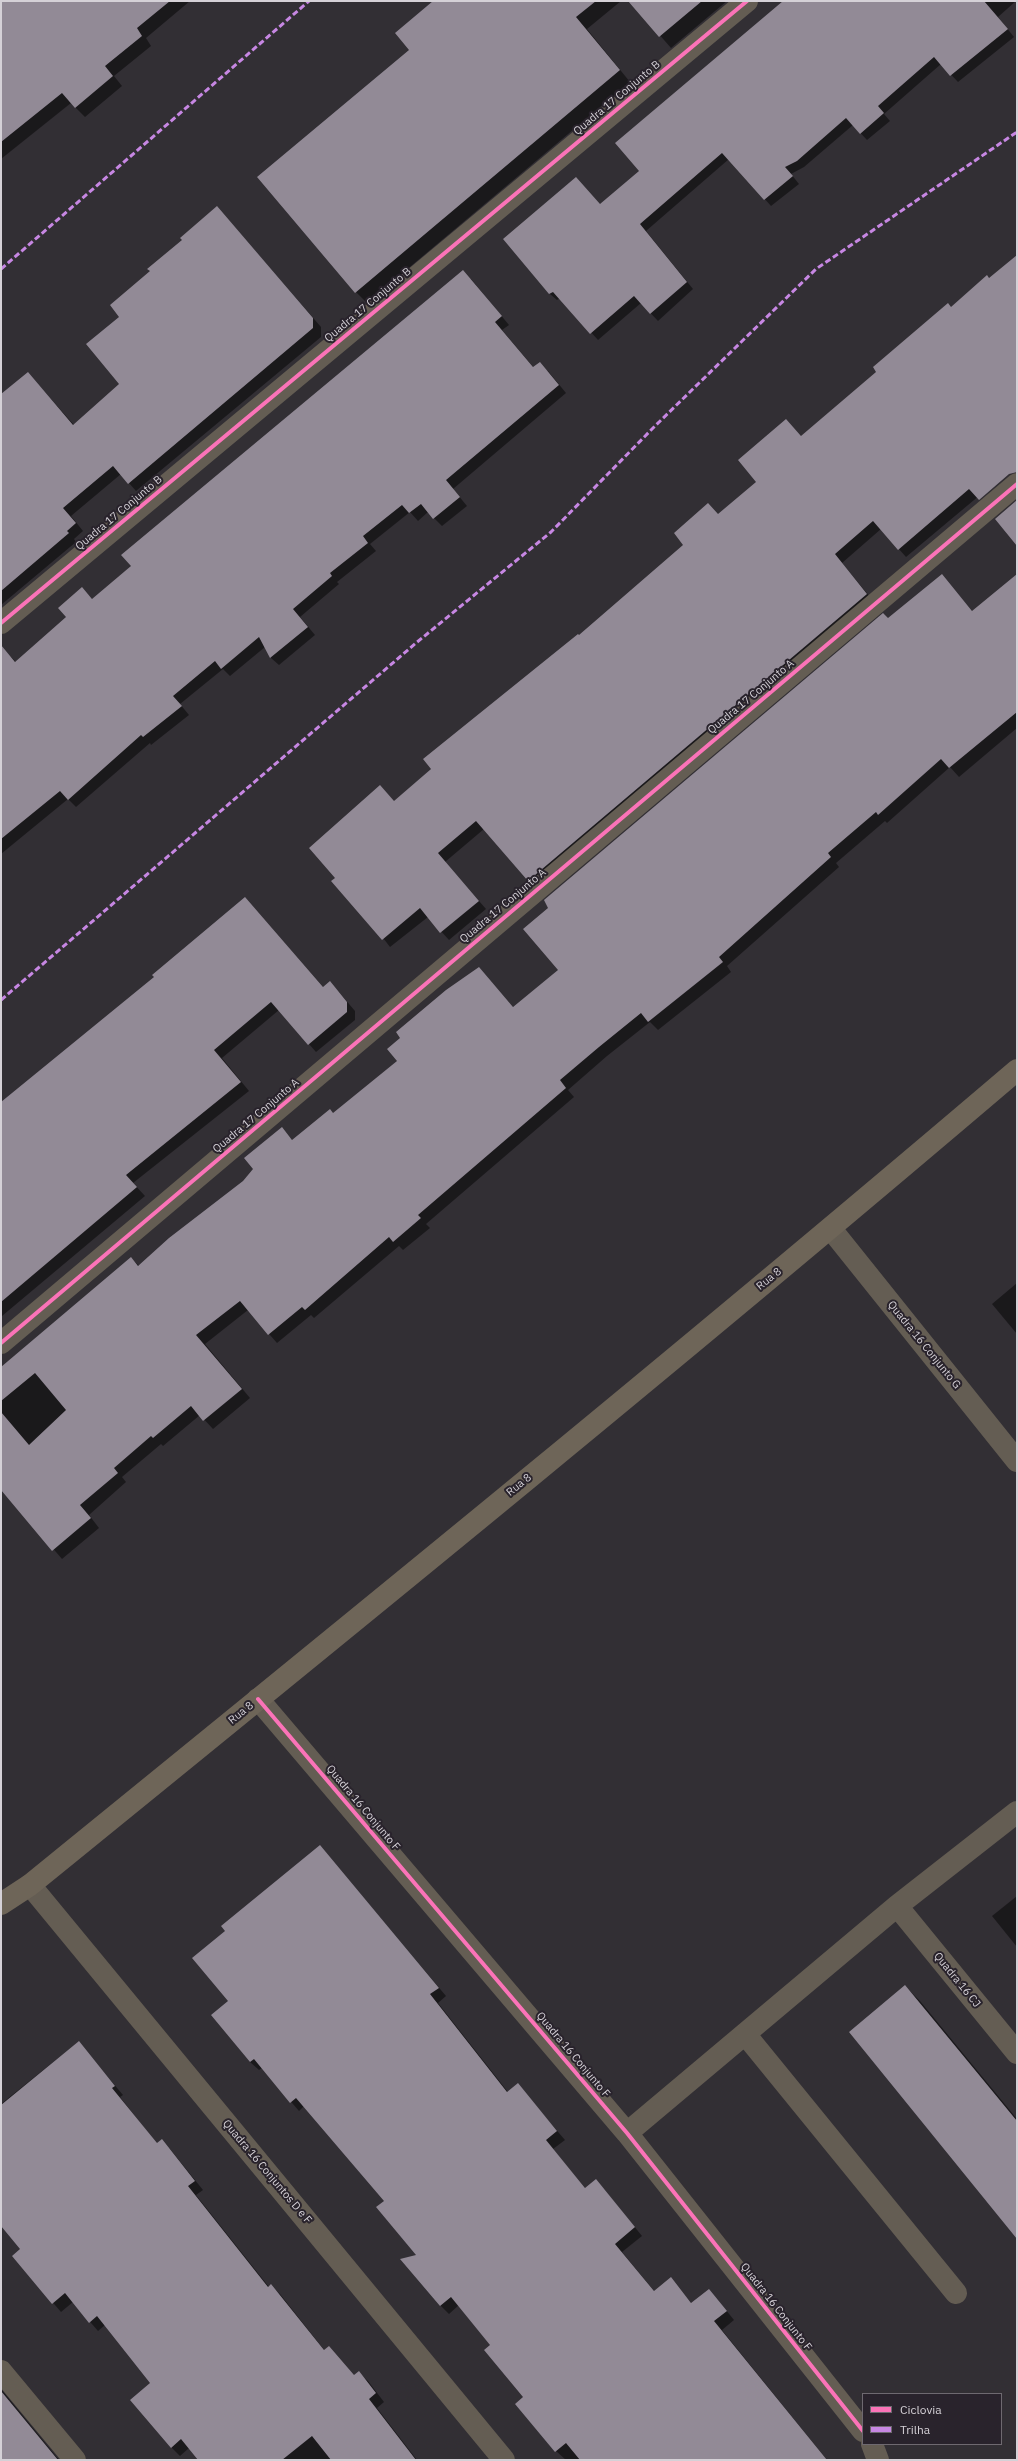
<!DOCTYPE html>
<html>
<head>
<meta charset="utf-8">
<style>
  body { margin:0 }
  #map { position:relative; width:1018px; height:2461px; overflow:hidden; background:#322f34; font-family:"IBM Plex Sans",sans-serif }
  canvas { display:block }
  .frame { position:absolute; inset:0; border:2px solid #d5d1d7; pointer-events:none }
  .legend { position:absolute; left:862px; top:2393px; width:140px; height:52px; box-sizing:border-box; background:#29232c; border:1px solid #6e6970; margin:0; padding:5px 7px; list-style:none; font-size:12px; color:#d5d1d7 }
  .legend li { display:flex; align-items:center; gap:8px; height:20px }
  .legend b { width:20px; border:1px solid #6e6970 }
</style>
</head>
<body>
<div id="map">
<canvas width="1018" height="2461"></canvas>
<div class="frame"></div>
<ul class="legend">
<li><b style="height:5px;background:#fb73b8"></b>Ciclovia</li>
<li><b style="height:5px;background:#c787e3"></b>Trilha</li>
</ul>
</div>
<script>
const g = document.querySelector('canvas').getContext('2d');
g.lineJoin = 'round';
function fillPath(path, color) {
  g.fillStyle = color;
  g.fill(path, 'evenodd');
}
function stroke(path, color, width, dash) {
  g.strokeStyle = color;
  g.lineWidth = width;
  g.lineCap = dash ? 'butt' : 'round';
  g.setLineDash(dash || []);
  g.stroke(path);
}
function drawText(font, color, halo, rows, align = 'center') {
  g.font = font + ' "IBM Plex Sans",sans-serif';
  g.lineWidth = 4;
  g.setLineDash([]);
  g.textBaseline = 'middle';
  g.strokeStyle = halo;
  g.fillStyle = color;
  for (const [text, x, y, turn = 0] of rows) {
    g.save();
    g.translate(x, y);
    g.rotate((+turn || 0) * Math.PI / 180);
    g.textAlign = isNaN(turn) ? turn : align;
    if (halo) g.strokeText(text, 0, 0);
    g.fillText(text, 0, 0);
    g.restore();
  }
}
fillPath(new Path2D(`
  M1,1H190L146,38L151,46L114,76L122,86L85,117L71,103L1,159Z
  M434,1H621L587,29L630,82L367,303L356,292L411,50Z
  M630,1H727L671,48Z
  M785,1H1016L998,17L1014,37L958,82L941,64L884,114L890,121L867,140L853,125L804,167L791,174L799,184L771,206L729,159L646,231L693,289L658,321L641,303L598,340L560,298L557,300L550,294L576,178L600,205L641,171Z
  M225,216L321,327V337L136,491L121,474L71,516L83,531L74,539L76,542L1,605V395L28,373L74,425L120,384V317Z
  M1017,256V464L906,557L881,529L842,563L875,603L536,889L484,829L445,862L486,909L449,940L428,917L390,947L337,878L394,802L579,637L758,482L786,420L802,437L951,308Z
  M471,279L509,325L502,330L534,368L548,371L566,393L453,489L467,506L442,526L428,512L418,521L410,512L370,544L376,551L337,582L339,584L300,617L315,635L279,665L271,658L265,647L230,676L223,669L180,704L189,715L151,745L150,743L76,807L68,799L1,854V657L6,652L16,662L68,617L82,589L93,600Z
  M1017,575V728L959,777L950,767L887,823L885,821L836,863L839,867L727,966L731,972L658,1030L650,1022L607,1056L568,1090L574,1097L426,1224L430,1228L403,1250L399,1246L314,1318L311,1315L277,1343L248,1310L205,1344L250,1398L213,1429L200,1415L163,1446L161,1444L122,1477L126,1482L89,1515L99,1528L62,1559L1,1488V1369L131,1258L139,1266L243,1182L254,1169L281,1128L293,1141L333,1114L398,1061L479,968L513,1007L559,970L888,619L942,576L973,612Z
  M245,898L324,988L330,982L338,991L355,1011V1020L316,1052L279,1010L222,1058L249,1091L133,1183L145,1196L2,1316L1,1104L156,977Z
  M1017,1283V1334L992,1304Z
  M320,1846L446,1996L438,2003L508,2092L517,2084L565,2140L553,2149L586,2189H604L642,2236L622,2252L655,2292L671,2279L692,2304L717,2299L734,2320L722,2330L827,2460H566L556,2451L492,2345L459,2305L449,2314L440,2305L417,2255L385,2201L304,2106L299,2111L262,2068L259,2070L250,2062L212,2015L229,2001L227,1931Z
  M1017,1896V1947L992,1916Z
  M905,1986L920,2001L1017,2119V2237Z
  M78,2042L123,2095L120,2097L157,2144L161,2140L170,2149L203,2190L196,2195L269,2287L271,2286L280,2294L325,2351L329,2347L354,2376L359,2373L368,2381L384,2402L377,2408L417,2460H199L189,2448L180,2456L171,2447L151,2383L105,2325L98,2331L73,2302L61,2312L13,2256L21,2249L1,2224V2104Z
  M1,2389L59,2460H1Z`), '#0007');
fillPath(new Path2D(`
  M1,1H170L137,28L142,36L105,66L113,76L75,108L62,93L1,142Z
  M433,1H596L576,17L620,70L355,293L257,177L409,50L395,33Z
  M628,1H702L659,37Z
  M783,1H984L1008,29L950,76L934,57L878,106L884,113L860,134L846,118L797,161L785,167L793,176L764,200L722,153L640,224L687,282L650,314L634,296L590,334L553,292L549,294L503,239L576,177L600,204L639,171L615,143Z
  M217,206L313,318V328L128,484L113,466L63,508L76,523L67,531L69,533L1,591V394L28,372L73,425L119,384L86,344L119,317L110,305L150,271L147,269L182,240L180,238Z
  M1017,255V472L1009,474L979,500L969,489L898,550L873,521L835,554L867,594L528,881L476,821L438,853L479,901L440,933L420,908L382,940L331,881L335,878L309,848L380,785L394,801L431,769L423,759L578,634L579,635L683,545L674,533L708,503L718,514L756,482L738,460L786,419L801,436L876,372L873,367L948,303L951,307L987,275L989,278Z
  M463,270L502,316L495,322L533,367L540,362L559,385L446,480L460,497L433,519L421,504L409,513L402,505L363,536L368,543L330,573L332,576L293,609L308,627L270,658L259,637L221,669L215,661L173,696L182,706L143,737L141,735L68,800L60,791L1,839V645L15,662L66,617L58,608L82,587L92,599L131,566L121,555Z
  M1017,500V546L995,519Z
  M942,574L972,611L1017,574V712L949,768L941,759L878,815L876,812L828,853L831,857L719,957L723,962L648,1022L641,1013L599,1047L560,1080L566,1088L418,1215L421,1218L393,1242L389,1237L305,1310L302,1307L268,1335L240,1301L196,1335L242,1389L203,1421L191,1406L153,1438L151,1436L114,1468L118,1473L80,1505L91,1518L52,1551L1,1490V1412L29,1445L66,1410L35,1373L1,1401V1367L131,1257L138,1266L169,1238L243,1181L253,1169L244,1158L282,1127L292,1140L330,1109L333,1113L397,1061L387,1049L400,1038L396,1032L446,990L479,967L513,1007L558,970L523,929L548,908L544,900L883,613L888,618Z
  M245,897L323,987L330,981L347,1002V1012L308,1045L271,1002L214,1050L241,1082L126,1175L137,1187L1,1302V1102L154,977L152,975Z
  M320,1845L439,1988L430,1994L507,2092L518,2083L557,2131L546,2140L585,2188L596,2179L635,2227L615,2244L654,2291L671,2277L691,2303L709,2289L727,2311L714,2321L827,2460H580L566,2443L555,2452L515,2404L523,2397L484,2350L490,2345L451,2297L440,2306L400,2259L416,2255L376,2207L384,2201L296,2098L290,2103L254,2059L250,2062L211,2015L228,2001L192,1958L225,1931L221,1926Z
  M905,1985L1017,2121V2239L849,2032Z
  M79,2041L115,2086L112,2088L157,2143L162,2139L195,2181L188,2186L268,2287L271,2284L324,2350L329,2346L354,2375L359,2371L376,2393L369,2399L416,2460H331L312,2436L282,2460H198L181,2439L171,2448L130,2400L150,2383L97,2316L89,2323L65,2293L52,2304L12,2256L20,2249L1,2226V2105Z
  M1,2391L58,2460H1Z`), '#928a96');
stroke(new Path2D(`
  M1,623L747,1
  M831,1229L1017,1461
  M1,1343L1017,484
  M258,1699L627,2133L863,2431
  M30,1885L504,2460
  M897,1906L1017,2053
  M745,2034L956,2293
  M627,2133L897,1906L1017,1812
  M1,2371L75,2460
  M872,2444L878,2460`), '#645d53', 22);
stroke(new Path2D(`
  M1,1904L30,1885C361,1616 692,1347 1017,1070`), '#6e6558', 22);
stroke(new Path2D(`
  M1,269L309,1
  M1,1000L416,643L551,532L655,426L816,269L1017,132`), '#c787e3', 3, [6, 3]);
stroke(new Path2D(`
  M1,623L747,1
  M1,1343L1017,484
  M258,1699L627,2133L863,2431`), '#fb73b8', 4);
drawText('11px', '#d5d1d7', '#29232c', [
  ["Quadra 17 Conjunto B",617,98,-40],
  ["Quadra 17 Conjunto B",368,305,-40],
  ["Quadra 17 Conjunto B",119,513,-40],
  ["Quadra 17 Conjunto A",751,697,-40],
  ["Quadra 17 Conjunto A",503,906,-40],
  ["Quadra 17 Conjunto A",256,1116,-40],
  ["Rua 8",769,1279,-39],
  ["Quadra 16 Conjunto G",924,1345,51],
  ["Rua 8",519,1485,-39],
  ["Rua 8",241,1713,-39],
  ["Quadra 16 Conjunto F",363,1808,50],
  ["Quadra 16 CJ",957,1980,51],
  ["Quadra 16 Conjunto F",573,2055,50],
  ["Quadra 16 Conjuntos D e F",267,2172,50],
  ["Quadra 16 Conjunto F",776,2307,52]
]);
</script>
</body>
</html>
